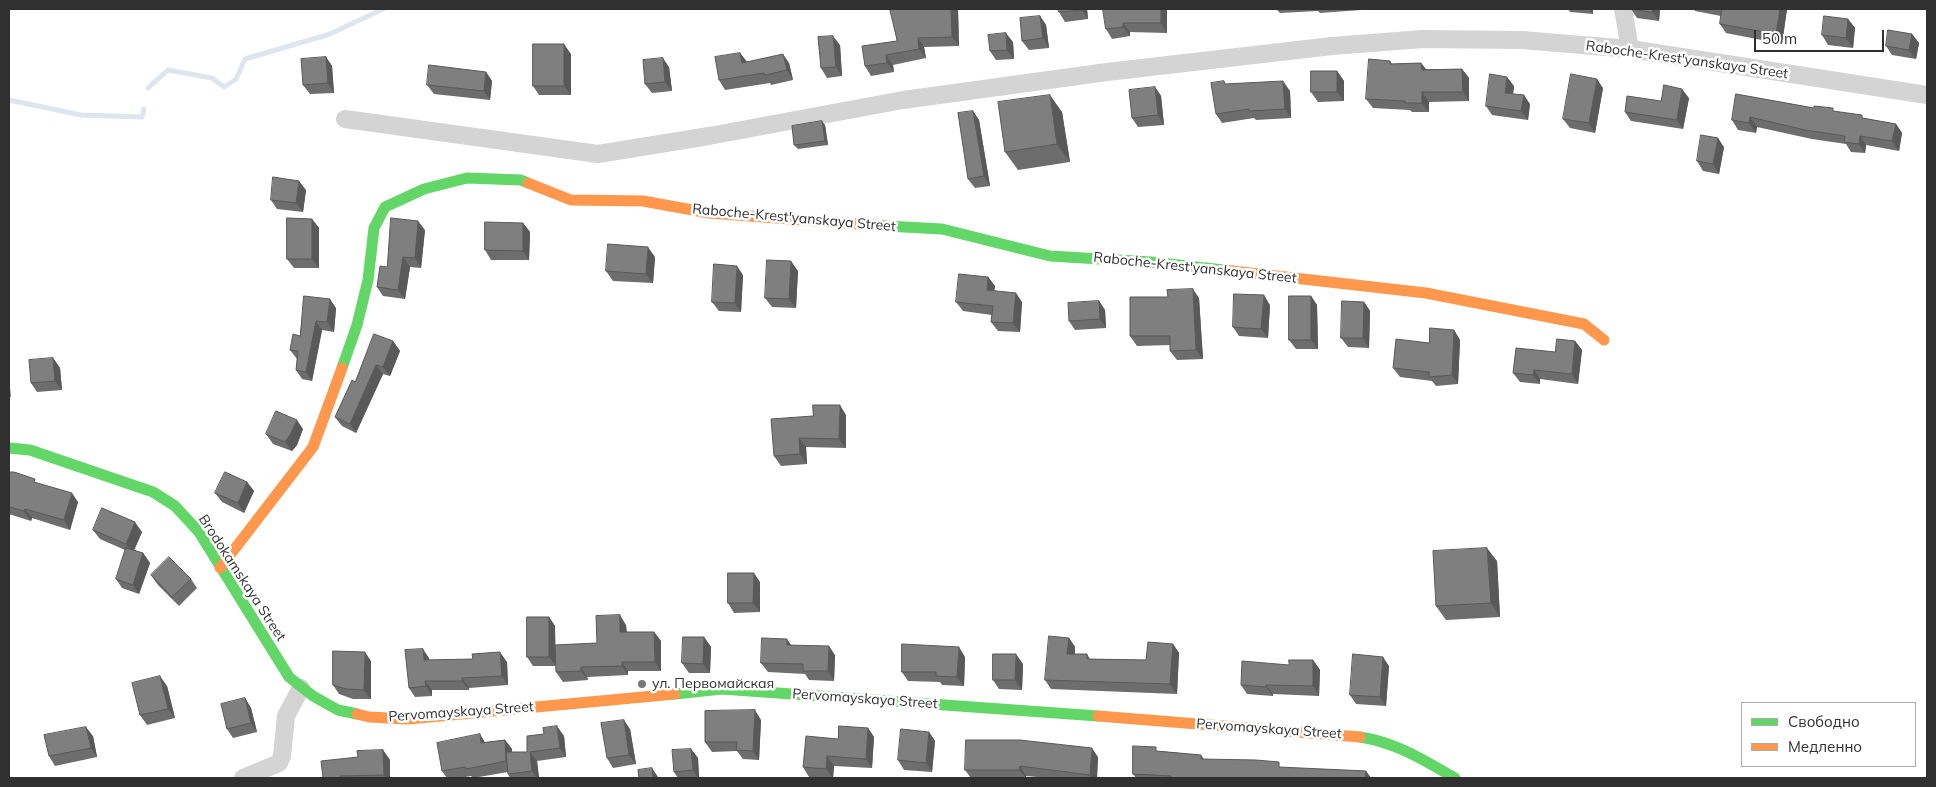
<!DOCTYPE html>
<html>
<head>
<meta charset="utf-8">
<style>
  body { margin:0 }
  #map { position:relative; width:1936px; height:787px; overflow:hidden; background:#fff; font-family:Mulish,sans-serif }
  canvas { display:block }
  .frame { position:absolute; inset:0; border:10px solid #303030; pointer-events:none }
  .legend { position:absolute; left:1741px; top:702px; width:175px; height:65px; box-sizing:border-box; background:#fff; border:1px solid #acacac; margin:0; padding:6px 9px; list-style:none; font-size:15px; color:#303030 }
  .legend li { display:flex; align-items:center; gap:10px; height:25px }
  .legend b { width:25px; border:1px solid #acacac }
  .scale { position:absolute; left:1754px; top:30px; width:130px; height:22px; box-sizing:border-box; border:2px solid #303030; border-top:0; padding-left:6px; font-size:15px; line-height:18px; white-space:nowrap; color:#303030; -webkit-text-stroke:4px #fff; paint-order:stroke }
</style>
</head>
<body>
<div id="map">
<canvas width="1936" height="787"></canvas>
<div class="frame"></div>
<ul class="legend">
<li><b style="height:6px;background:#63d668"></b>Свободно</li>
<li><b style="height:6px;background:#ff974d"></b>Медленно</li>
</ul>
<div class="scale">50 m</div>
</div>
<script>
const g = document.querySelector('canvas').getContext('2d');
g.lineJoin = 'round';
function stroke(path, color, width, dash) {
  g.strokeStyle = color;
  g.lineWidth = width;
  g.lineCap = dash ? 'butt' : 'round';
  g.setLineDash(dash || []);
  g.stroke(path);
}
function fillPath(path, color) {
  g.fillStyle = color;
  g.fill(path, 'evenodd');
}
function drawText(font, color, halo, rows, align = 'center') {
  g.font = font + ' Mulish,sans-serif';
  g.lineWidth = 5;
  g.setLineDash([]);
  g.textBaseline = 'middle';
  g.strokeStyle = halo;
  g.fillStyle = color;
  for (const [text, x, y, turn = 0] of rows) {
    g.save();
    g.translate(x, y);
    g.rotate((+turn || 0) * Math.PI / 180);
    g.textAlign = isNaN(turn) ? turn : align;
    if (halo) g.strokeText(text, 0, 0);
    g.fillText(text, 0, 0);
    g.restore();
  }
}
stroke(new Path2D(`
  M148,88L168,70L212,78L224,87L236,79L245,59L330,34L383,9
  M9,100L81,115L142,117L144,109`), '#dde6ef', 5);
stroke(new Path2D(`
  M1623,9L1630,49
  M345,119L598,154L709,136L903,100L1107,72L1332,46L1423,39L1522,40L1630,49L1927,95
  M243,778L279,763L282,756L286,716L301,688`), '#d4d4d4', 18);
stroke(new Path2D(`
  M885,226L942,229L1050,256L1151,262L1224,270
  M342,368L357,325L368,280L374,228L385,207L424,189L467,178L521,180L528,183
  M9,448L30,450L153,492L175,506L199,532L289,677L313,696L338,710L357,714
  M675,694L722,689L1098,716
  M1360,737C1398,743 1423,760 1455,778`), '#63d668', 11);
stroke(new Path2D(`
  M528,183L571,200L643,201L709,213L885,226
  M1224,270L1426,293L1584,324L1604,340
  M220,568L313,447L342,368
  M357,714L369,717L408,719L675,694
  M1098,716L1360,737`), '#ff974d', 11);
fillPath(new Path2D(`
  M890,9H958L959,46L924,47L926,58L893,65L894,72L871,76L865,66L897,41Z
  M1058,9H1087L1088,19L1065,22L1059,12Z
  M1103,9H1167V33L1130,32V36L1112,39L1106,29Z
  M1276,9H1375L1320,13L1318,11L1280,13Z
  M1568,9H1593V14L1570,12Z
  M1631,9H1660L1659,21L1637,18Z
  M1694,9H1787L1782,44L1726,33L1720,24L1721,16L1695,11Z
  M1040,16L1046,25L1049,48L1029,50L1022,41Z
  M1848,19L1855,28L1853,48L1828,45L1822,35Z
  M1912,34L1919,43L1916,59L1892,55L1886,46Z
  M1013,42L1014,59L996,60L990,51Z
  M840,45L842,76L827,78L821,68Z
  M740,53L747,62L789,63L793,80L771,85L770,83L725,90L719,80Z
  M571,54V95H539L533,86Z
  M326,57L332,66L334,93L310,94L303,85Z
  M1390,61L1392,64L1421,63L1426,69H1462L1469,78V101L1429,102V112H1412L1410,110L1373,108L1366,99Z
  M669,67L672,91L652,93L645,84Z
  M1337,71L1344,81V101L1318,102L1311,92Z
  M486,72L492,81L490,100L434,94L427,85Z
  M1227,84L1290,91L1291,118L1256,120L1254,118L1222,123L1216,114Z
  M1514,86L1513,94L1530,104L1528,120L1492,115L1486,106Z
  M1155,87L1161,96L1164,125L1138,127L1132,118Z
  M1603,88L1595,133L1570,128L1563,119Z
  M1736,94L1835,112L1864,118L1896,124L1902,133L1899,151L1866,145L1865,153L1851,152L1846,144L1812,139L1757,127L1756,133L1738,130L1732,120Z
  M1689,98L1683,129L1631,121L1625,112L1661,101Z
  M973,111L979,120L990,186L975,188L968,179Z
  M1062,112L1070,162L1018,170L1005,152Z
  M825,125L828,145L798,149L794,145Z
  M1724,147L1719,174L1703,171L1697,161Z
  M306,190L303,212L277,209L271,200Z
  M312,219L319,228V268H294L287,259Z
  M523,223L530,232L529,260H491L485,250Z
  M425,230L421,268L410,267L405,299L383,296L377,287L387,267Z
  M655,257L653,283L613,281L606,271Z
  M798,271L796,308L772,307L765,298Z
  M743,275L741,312L719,311L712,302Z
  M988,277L995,286L994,291L1022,302L1020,332L998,331L991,322L992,315L963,311L956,302Z
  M304,296L336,308L334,332L322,330L312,381L302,379L296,370L297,359L290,350L300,336Z
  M1311,296L1317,305L1318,349H1296L1289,340Z
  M1168,297L1199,298L1203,359L1177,360L1170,351V345L1137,346L1130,336Z
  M1099,301L1105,310L1106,328L1075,330L1069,321Z
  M1364,302L1370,311L1369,348L1348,347L1341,338Z
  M1270,305L1268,338L1239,336L1233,327Z
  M1454,330L1460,340L1458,384L1436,386L1432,381L1400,377L1393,368L1429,343Z
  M393,341L400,351L390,376L383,374L356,433L342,426L335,417Z
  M1575,341L1582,350L1578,384L1540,379V384L1520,382L1513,373L1555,352Z
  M53,358L60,368L62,390L37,392L31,383Z
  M846,415V448L806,447L807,464L781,466L774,456L813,416Z
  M303,429L297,445L292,451L273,444L266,434Z
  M9,472L37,483L78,502L70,530L32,518L31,521L9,514Z
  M247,482L254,491L244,513L222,502L215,493Z
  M93,530L142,532L134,550L143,553L150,563L139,594L122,588L116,579L125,550L100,539Z
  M1497,561L1500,617L1446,620L1436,606Z
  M151,575L191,579L197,588L179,606L158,585Z
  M760,582V612L734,613L728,603Z
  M549,617L555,626V645L597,643L626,625L627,632H654L661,641V671H628V675L587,677L588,680L563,682L556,672V666H533L527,657Z
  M704,637L711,647L710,673H689L682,663Z
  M1069,638L1075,647V654H1087L1090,659L1146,660L1173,644L1179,653L1177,694L1051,689L1045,680Z
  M791,645L835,655L834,681L809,680L805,674L768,672L761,663Z
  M965,657L964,686L942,685L940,682L908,681L902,672Z
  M429,658V660L507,662L508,685L469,688V690H432V696L415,697L409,688Z
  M1313,660L1320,670L1319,696L1273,694V696L1247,694L1241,685L1289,665Z
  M371,661V699H353L339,694L333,685Z
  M1023,664L1022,690L999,689L993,680Z
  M1389,666L1386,706L1356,704L1350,695Z
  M167,686L175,718L147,725L140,715Z
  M245,698L251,708L257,732L233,738L227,729Z
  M761,720L759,760L743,759L737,751L712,752L705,742Z
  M868,728L874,737L872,768L834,766L833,778L809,777L803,767L838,739Z
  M630,729L636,764L613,768L607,758Z
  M929,732L935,741L932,772L904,770L898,760Z
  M93,736L97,757L55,766L49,756Z
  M564,736L566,757L537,761L539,778H510L508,774V772L473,778L471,776L460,778H447L442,771L486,742L505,740L512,749V752H527Z
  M691,749L698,758L699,778H678L674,772Z
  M383,750L390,760V778H323L358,757Z
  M1159,751L1201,755L1204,759L1283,768L1366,771L1371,778H1136L1133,774Z
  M1098,757L1097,778H1049L1026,776V778H971L965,770Z`), '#6d6d6d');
fillPath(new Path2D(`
  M951,9H958L959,46L952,37Z
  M1082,9H1087L1088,19L1082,10Z
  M1161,9H1167V33L1161,23Z
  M1589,9H1593V14Z
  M1653,9H1660L1659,21L1652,12Z
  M1780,9H1787L1782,44L1776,34Z
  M1040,16L1046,25L1049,48L1043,38Z
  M1848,19L1855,28L1853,48L1846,38Z
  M1123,23L1130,32V36L1123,27Z
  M1006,33L1013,42L1014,59L1007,50Z
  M1912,34L1919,43L1916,59L1909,50Z
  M833,36L840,45L842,76L836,67Z
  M918,38L924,47L926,58L919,49Z
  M564,44L571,54V95L564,86Z
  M740,53L747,62L742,63Z
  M783,54L789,63L793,80L787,70Z
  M886,55L893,65L894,72L887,63Z
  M326,57L332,66L334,93L328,83Z
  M663,58L669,67L672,91L665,82Z
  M1421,63L1428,72L1422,70Z
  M1462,69L1469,78V101L1463,92Z
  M1337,71L1344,81V101L1337,92Z
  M486,72L492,81L490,100L484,91Z
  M1507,77L1514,86L1512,102L1505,93Z
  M1597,79L1603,88L1595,133L1589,123Z
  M1283,81L1290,91L1291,118L1285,109Z
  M1155,87L1161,96L1164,125L1158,115Z
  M1682,89L1689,98L1683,129L1677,120Z
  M1422,92L1429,102V112L1422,103Z
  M1050,95L1062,112L1070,162L1057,144Z
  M1524,95L1530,104L1528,120L1521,111Z
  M973,111L979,120L990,186L984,176Z
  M1750,117L1757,127L1756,133L1749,123Z
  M822,121L825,125L828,145L825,141Z
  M1896,124L1902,133L1899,151L1892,141Z
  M1860,136L1866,145L1865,153L1859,144Z
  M1718,138L1724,147L1719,174L1713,164Z
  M299,181L306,190L303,212L296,203Z
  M312,219L319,228V268L312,259Z
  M418,221L425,230L421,268L415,258Z
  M523,223L530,232L529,260L523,251Z
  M648,247L655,257L653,283L646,274Z
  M403,257L410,267L405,299L398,290Z
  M791,261L798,271L796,308L789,299Z
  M737,266L743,275L741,312L735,303Z
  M988,277L995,286L993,299L987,290Z
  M1193,289L1199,298L1203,359L1196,350Z
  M1016,293L1022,302L1020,332L1013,323Z
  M1264,295L1270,305L1268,338L1261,329Z
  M1311,296L1317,305L1318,349L1311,340Z
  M330,299L336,308L334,332L327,322Z
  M1099,301L1105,310L1106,328L1100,319Z
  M1364,302L1370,311L1369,348L1363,338Z
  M316,321L322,330L312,381L306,372Z
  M1454,330L1460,340L1458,384L1452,375Z
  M393,341L400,351L390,376L383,367Z
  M1575,341L1582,350L1578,384L1572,374Z
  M53,358L60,368L62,390L55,381Z
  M376,365L383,374L356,433L350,424Z
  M1534,370L1540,379V384L1533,375Z
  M9,377L11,398L9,394Z
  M840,405L846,415V448L839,439Z
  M297,420L303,429L297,445L292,451L285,442Z
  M799,438L806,447L807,464L800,454Z
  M247,482L254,491L244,513L238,503Z
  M72,493L78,502L70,530L64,520Z
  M25,509L32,518L31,521L24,511Z
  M135,522L142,532L133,553L126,544Z
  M1487,548L1497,561L1500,617L1491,603Z
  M143,553L150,563L139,594L133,585Z
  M754,573L760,582V612L753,603Z
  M620,615L626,625L627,641L620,632Z
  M549,617L555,626L556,666L549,657Z
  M654,632L661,641V671L655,662Z
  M704,637L711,647L710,673L703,664Z
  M1069,638L1075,647L1074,663L1067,654Z
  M787,639L793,648L787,645Z
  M1173,644L1179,653L1177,694L1170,684Z
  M829,646L835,655L834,681L828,671Z
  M959,647L965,657L964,686L957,677Z
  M423,649L429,658L430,669L424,660Z
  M365,652L371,661V699L364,690Z
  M500,652L507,662L508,685L502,676Z
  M1016,654L1023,664L1022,690L1015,680Z
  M1383,657L1389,666L1386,706L1380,697Z
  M1313,660L1320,670L1319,696L1313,686Z
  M622,662L628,671V675L622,666Z
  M581,667L587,677L588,680L581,671Z
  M160,676L167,686L175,718L168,709Z
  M462,678L469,688V690L462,681Z
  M425,681L432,690V696L426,686Z
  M1266,685L1273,694V696L1266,687Z
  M245,698L251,708L257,732L251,723Z
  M755,710L761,720L759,760L753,751Z
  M624,720L630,729L636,764L629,755Z
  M557,726L564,736L566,757L560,748Z
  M86,727L93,736L97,757L91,748Z
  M868,728L874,737L872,768L866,759Z
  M929,732L935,741L932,772L926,763Z
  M480,734L486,744L481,743Z
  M505,740L512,749L513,771L506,761Z
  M1092,748L1098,757L1097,778H1092L1090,775Z
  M691,749L698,758L699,778H698L693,770Z
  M383,750L390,760V778H386L384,775Z
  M530,752L537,761L539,778H537L532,771Z
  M827,756L834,766L833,778L826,769Z
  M1020,766L1026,776V778L1019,770Z
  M652,768L658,777V778H653Z
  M1366,771L1371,778H1365Z`), '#595959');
const building = new Path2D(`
  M890,9H951L952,37L918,38L919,49L886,55L887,63L865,66L862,46L897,41Z
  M1058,9H1082V10L1059,12Z
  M1103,9H1161V23H1123V27L1106,29Z
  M1631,9H1653L1652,12Z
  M1722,9H1780L1776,34L1720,24Z
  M1040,16L1043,38L1022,41L1020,18Z
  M1824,16L1848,19L1846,38L1822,35Z
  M1888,30L1912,34L1909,50L1886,46Z
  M1006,33L1007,50L990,51L988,35Z
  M833,36L836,67L821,68L818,37Z
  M533,44H564V86H533Z
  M740,53L742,63L783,54L787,70L765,75L764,73L719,80L715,57Z
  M326,57L328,83L303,85L301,59Z
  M663,58L665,82L645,84L643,60Z
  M1369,59L1390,61V64L1421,63L1422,70L1462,69L1463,92H1422V103H1405V101L1366,99Z
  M429,65L486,72L484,91L427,85Z
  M1311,71H1337V92H1311Z
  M1490,74L1507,77L1505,93L1524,95L1521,111L1486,106Z
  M1571,74L1597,79L1589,123L1563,119Z
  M1224,81L1225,84L1283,81L1285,109L1249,111V109L1216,114L1211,83Z
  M1664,85L1682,89L1677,120L1625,112L1627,96L1661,101Z
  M1155,87L1158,115L1132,118L1129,90Z
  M1736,94L1814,108V106L1833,108V111L1862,115V118L1896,124L1892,141L1860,136L1859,144L1844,142L1845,136L1805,130L1750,117L1749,123L1732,120Z
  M1050,95L1057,144L1005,152L998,102Z
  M973,111L984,176L968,179L958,113Z
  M822,121L825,141L794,145L792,126Z
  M1701,135L1718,138L1713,164L1697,161Z
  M273,177L299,181L296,203L271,200Z
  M287,218L312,219V259H287Z
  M391,218L418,221L415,258L403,257L398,290L377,287L380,266L387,267Z
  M485,222L523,223V251L485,250Z
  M608,244L648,247L646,274L606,271Z
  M767,260L791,261L789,299L765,298Z
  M714,264L737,266L735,303L712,302Z
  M959,274L988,277L987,290L1016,293L1013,323L991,322L993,306L956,302Z
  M1193,289L1196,350L1170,351V336H1130V297H1168L1167,290Z
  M1234,294L1264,295L1261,329L1233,327Z
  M304,296L330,299L327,322L316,321L306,372L296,370L298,351L290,350L293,334L300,336Z
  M1289,296H1311V340H1289Z
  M1099,301L1100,319L1069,321L1068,303Z
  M1342,301L1364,302L1363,338H1341Z
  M1430,328L1454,330L1452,375L1429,377V372L1393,368L1396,339L1429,343Z
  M374,334L393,341L383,367L376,365L350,424L335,417L352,380L355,382Z
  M1557,339L1575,341L1572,374L1534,370L1533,375L1513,373L1516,348L1555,352Z
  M53,358L55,381L31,383L29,360Z
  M813,405H840L839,439L799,438L800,454L774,456L771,419L813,416Z
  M276,411L297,420L290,435L285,442L266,434Z
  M9,472H14L35,479L34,482L72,493L64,520L25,509L24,511L9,507Z
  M225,472L247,482L238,503L215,493Z
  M102,508L135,522L126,544L93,530Z
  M126,548L143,553L133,585L116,579Z
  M1487,548L1491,603L1436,606L1433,551Z
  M169,557L191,579L172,597L151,575Z
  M728,573H754L753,603H728Z
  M620,615V632H654L655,662H622V666L581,667V671L556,672L555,645L597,643L596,616Z
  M527,617H549V657H527Z
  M1049,636L1069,638L1067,654H1087V659L1146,660L1148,642L1173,644L1170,684L1045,680Z
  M683,637H704L703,664L682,663Z
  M762,638L787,639V645L829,646L828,671H803V664L761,663Z
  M902,644L959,647L957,677L936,676V672H902Z
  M423,649L424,660L473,659L472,654L500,652L502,676L462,678V681H425L426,686L409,688L405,650Z
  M333,651L365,652L364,690L346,689L333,685Z
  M993,654H1016L1015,680H993Z
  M1353,654L1383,657L1380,697L1350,695Z
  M1289,660H1313V686L1266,685V687L1241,685L1242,661L1289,665Z
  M160,676L168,709L140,715L132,683Z
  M245,698L251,723L227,729L221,704Z
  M755,710L753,751L736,750L737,742H705V711Z
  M624,720L629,755L607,758L601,723Z
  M557,726L560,748L530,752L532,771L508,774L506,752H527V736L544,734L543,728Z
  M839,726L868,728L866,759L827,756L826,769L803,767L806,736L838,739Z
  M86,727L91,748L49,756L44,735Z
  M901,729L929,732L926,763L898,760Z
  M480,734L481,743L505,740L506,761L466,769L465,767L442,771L437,743Z
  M966,740H1020L1092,748L1090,775L1020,766L1019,770H965Z
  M1133,746L1156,747V751L1201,755V759L1256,760L1279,762V767L1366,771L1365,778H1171V776L1133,774Z
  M691,749L693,770L674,772L672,750Z
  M383,750L384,775L340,776V778H323L321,761L358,757L357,751Z
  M652,768L653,778H639L638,770Z`);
fillPath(building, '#7f7f7f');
stroke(building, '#595959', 1);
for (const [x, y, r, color] of [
  [642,684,5,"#787878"]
]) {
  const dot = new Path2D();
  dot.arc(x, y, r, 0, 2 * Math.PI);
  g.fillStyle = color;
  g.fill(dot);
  stroke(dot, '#fff', 2);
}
drawText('14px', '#303030', '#fff', [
  ["Raboche-Krest'yanskaya Street",1687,60,8],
  ["Raboche-Krest'yanskaya Street",794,218,5],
  ["Raboche-Krest'yanskaya Street",1195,268,6],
  ["Brodokamskaya Street",242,578,57],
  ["Pervomayskaya Street",865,699,4],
  ["Pervomayskaya Street",461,712,-4],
  ["Pervomayskaya Street",1269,729,4]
]);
drawText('14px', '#303030', '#fff', [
  ["ул. Первомайская",652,684]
], 'left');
</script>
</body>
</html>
